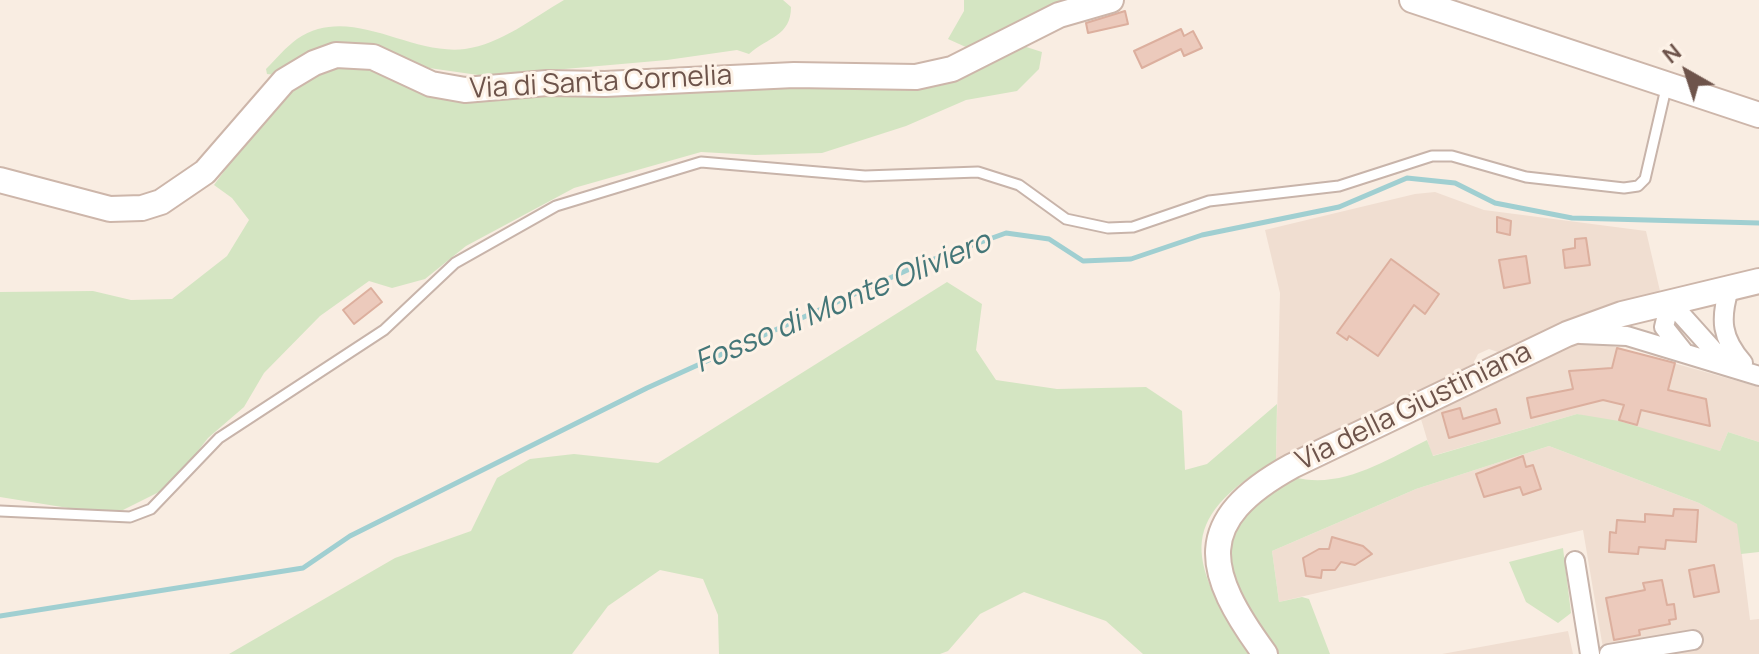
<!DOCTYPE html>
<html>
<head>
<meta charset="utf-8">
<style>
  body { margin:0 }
  #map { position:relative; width:1759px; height:654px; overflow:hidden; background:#f9ede2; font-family:Manrope,sans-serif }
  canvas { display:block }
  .north { position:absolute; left:1647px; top:32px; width:80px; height:80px; -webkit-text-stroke:6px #fdf2e7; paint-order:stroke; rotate:321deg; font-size:22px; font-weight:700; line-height:32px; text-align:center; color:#6e544b }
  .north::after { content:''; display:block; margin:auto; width:28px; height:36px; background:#6e544b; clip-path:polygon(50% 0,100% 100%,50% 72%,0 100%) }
</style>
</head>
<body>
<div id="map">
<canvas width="1759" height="654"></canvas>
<div class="north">N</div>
</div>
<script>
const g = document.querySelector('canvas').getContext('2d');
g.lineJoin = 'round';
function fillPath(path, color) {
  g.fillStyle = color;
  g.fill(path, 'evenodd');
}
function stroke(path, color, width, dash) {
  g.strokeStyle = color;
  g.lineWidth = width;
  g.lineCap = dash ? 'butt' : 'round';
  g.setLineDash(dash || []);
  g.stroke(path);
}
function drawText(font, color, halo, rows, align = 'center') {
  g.font = font + ' Manrope,sans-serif';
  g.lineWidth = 6;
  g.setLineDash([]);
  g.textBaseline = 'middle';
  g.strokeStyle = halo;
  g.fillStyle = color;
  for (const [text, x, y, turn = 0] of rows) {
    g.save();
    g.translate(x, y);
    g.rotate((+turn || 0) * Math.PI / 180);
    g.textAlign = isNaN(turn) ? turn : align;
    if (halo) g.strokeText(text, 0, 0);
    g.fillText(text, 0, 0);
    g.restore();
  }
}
fillPath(new Path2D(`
  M1435,192L1484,210L1646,231L1660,291L1603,307L1501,353L1489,349L1478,354L1473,364L1276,460L1280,293L1265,230L1415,194Z
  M1598,342L1759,387V442L1728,432L1720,451L1577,414L1432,456L1421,419L1572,345Z
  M1549,446L1699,503L1738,524L1750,620L1759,619V654H1604L1583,530L1279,602L1272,551L1416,489Z
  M1568,631L1573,654H1442Z`), '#f0ded1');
fillPath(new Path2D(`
  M564,0H783L791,7C791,36 768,37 749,54L737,50L667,60L485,76L429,68L370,44L329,45L276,75L267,74L266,69C276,59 286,47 297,39C351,3 408,56 465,49C501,44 533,18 564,0Z
  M964,0H1061L968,48L948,39L964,11Z
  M1020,45L1042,52L1039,69L1017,91L966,100L906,126L822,153L755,155L701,152L574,188L466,246L425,279L392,288L369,281L320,316L264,373L244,407L208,438L171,486L123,510L93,512L0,497V292L93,291L131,300L172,299L227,256L249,220L232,198L214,185L273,104L315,74L353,64L420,87L783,84L903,88L943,85Z
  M947,282L982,304L976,350L996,380L1057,389L1146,387L1182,411L1185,470L1207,464L1277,404L1276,460C1171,522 1192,563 1248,654H1143L1106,621L1024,592L980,614L948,651L940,654H719L718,615L703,579L660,570L608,606L572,654H229L395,558L471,531L497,478L530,459L574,454L658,463Z
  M1577,414L1619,421L1720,451L1728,432L1759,442V552L1741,554L1737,524L1699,503L1549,446L1416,489L1272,551L1279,602L1302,597L1309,599L1330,654H1275C1242,606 1201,549 1257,500C1267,491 1282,484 1294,477C1341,490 1386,460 1427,440L1433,456Z
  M1563,548L1571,613L1558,623L1526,602L1509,562Z`), '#d4e5c2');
stroke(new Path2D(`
  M0,616L303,568L350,536L647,388L923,263L1006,233L1049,239L1083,261L1131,259L1202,235L1339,207L1407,178L1455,183L1495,203L1572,218L1759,223`), '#a0cfd1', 5);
const building = new Path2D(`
  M1125,11L1128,24L1088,33L1086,23Z
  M1181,29L1184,36L1193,31L1202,48L1184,56L1181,49L1142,68L1134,51Z
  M1497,217L1511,221L1510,235L1497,232Z
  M1586,238L1590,265L1565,268L1563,250L1575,248V239Z
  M1526,256L1530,283L1504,288L1499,260Z
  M1391,259L1439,294L1425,314L1414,305L1378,356L1349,336L1347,340L1337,333Z
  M371,288L382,302L354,324L343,310Z
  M1617,348L1675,363L1668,390L1706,399L1710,426L1641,410L1637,425L1619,420L1624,405L1603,400L1531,418L1527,398L1573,389L1569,371L1612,368Z
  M1460,408L1463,419L1496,409L1500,423L1449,438L1442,413Z
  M1523,456L1526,467L1533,465L1541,489L1523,495L1520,487L1484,497L1476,474Z
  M1674,509L1698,510L1696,542L1666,540L1665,549L1639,547L1638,554L1609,552L1610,532L1616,533L1617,520L1645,522V514L1673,516Z
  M1332,537L1363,546L1372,554L1355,565L1341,562L1335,570H1322L1321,578L1306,576L1303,558L1319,549H1329Z
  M1714,565L1719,592L1694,597L1689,570Z
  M1662,580L1667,605L1674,604L1676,619L1669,620L1670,624L1639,630L1640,635L1614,640L1606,598L1645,590L1643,583Z`);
fillPath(building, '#eccabc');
stroke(building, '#dcaf9e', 2);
const lane = new Path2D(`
  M0,511L130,517L151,509L219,438L384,330L455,263L556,206L701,162L865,176L978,172L1019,185L1066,219L1108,228L1133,227L1209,201L1339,186L1432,156H1452L1526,177L1624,188L1638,186L1645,179L1667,84`);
const street = new Path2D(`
  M1729,289C1720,319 1721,338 1743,363
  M1580,334L1627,336L1759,376
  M1683,351L1664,327L1670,302L1714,351L1733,362
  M1575,561L1590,654
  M1609,654L1693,640`);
const secondary = new Path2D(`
  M1412,0L1759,115
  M0,180L110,209L142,208L161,202L205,172L284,81L314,63L336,55L373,57L431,84L465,90L547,83L605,84L794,75L916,77L952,69L1059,15L1111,0
  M1265,654C1204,571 1192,521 1292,466L1567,334L1622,314L1759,281`);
stroke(lane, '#c8b4aa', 13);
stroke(street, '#c8b4aa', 22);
stroke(secondary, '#cdb6aa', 28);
stroke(lane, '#fff', 9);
stroke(street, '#fff', 18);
stroke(secondary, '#fff', 24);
drawText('28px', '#6e544b', '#fdf2e7', [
  ["Via di Santa Cornelia",601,83,-3],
  ["Via della Giustiniana",1414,407,-26]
]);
drawText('italic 30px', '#447678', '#fdf2e7', [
  ["Fosso di Monte Oliviero",843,303,-23]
]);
</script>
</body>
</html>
